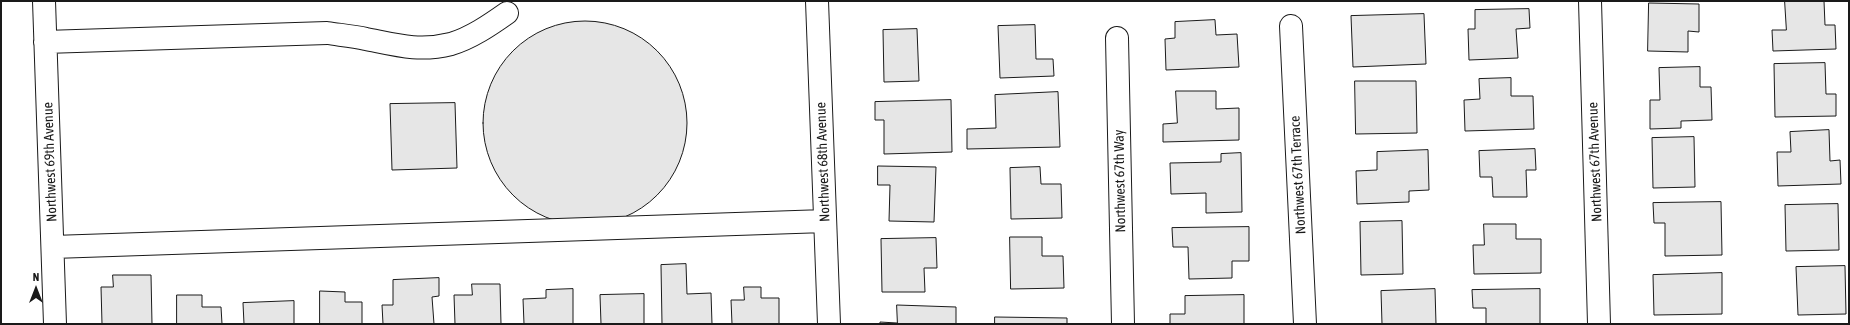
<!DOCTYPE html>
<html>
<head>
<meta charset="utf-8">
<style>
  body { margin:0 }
  #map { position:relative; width:1850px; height:325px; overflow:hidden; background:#fff; font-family:"Asap Condensed",sans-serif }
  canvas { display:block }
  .frame { position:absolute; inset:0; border:2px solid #1a1a1a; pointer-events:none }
  .north { position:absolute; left:16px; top:269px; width:40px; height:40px; -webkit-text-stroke:3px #fff; paint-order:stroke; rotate:0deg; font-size:11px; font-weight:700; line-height:16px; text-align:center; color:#1a1a1a }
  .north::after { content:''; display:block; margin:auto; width:14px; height:18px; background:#1a1a1a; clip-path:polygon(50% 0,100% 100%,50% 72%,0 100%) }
</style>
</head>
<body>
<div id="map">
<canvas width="1850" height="325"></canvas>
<div class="frame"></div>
<div class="north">N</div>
</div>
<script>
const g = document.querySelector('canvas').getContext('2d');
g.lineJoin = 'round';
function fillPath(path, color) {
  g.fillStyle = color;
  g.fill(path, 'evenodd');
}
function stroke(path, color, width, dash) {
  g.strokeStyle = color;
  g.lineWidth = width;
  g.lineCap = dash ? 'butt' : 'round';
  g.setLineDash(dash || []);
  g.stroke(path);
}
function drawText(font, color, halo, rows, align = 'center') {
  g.font = font + ' "Asap Condensed",sans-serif';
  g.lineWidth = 3;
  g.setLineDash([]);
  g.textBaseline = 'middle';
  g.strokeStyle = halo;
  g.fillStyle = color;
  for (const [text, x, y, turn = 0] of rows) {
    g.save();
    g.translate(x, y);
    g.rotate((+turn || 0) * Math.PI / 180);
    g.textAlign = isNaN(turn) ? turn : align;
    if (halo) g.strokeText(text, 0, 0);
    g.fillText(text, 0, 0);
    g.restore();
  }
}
const building = new Path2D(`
  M1785,1H1824L1825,25H1835L1836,49L1773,51L1772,30H1786Z
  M1649,3L1699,4V32L1688,31V52L1648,51Z
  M1529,9L1530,28L1516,29L1518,58L1469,60L1468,29H1475V10Z
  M1424,14L1426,64L1353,67L1351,16Z
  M1215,20L1216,35L1237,34L1239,67L1166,70L1165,39L1175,38V22Z
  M483 123a102 102 0 1 1 204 0a102 102 0 1 1-204 0Z
  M1035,25L1036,59H1053L1054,76L1000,78L998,26Z
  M917,29L919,81L884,82L883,30Z
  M1825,63L1826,94H1836V116L1775,117L1774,64Z
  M1700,67V87H1711L1712,120L1681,121V128L1650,129V100H1660L1659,68Z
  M1511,78V96H1533L1534,129L1465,131L1464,100L1480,99L1479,79Z
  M1355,81H1416L1417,133L1356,134Z
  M1176,91H1216V109L1239,108V140L1163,142V124L1177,123Z
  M1058,92L1060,147L967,149V129L996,128L995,95Z
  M951,100L952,152L884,154V120H875V102Z
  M455,103L457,168L392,170L390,104Z
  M1829,130L1830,161L1840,160L1841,184L1778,186L1777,152H1791L1790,132Z
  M1694,137L1695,187L1653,188L1652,138Z
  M1535,149L1536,170H1526L1527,197H1493L1492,177H1480L1479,151Z
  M1428,150L1429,190L1409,191V202L1357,204L1356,171L1377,170V152Z
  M1241,153L1242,212L1206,213V193L1171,194L1170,163L1221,162V154Z
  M878,166L936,167L934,222L889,221L890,185H878Z
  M1040,167L1041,184H1061L1062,218L1011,219L1010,168Z
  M1721,202L1722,255L1665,256V223H1654L1653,203Z
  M1838,204L1839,250L1786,251L1785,205Z
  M1402,221L1403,274L1361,275L1360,222Z
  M1484,224H1516V239H1541V273L1474,274L1473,245H1484Z
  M1249,227V261H1232V278L1189,279L1188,247H1173L1172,228Z
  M1010,237H1042V256H1063L1064,288L1011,289Z
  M936,238L937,268H924L925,292H882L881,239Z
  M686,264L687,294L711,293L712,324H662L661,265Z
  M1845,266L1846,314L1798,315L1796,267Z
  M1722,273V314L1654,315L1653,275Z
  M113,275H151L152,324H102L101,287H113Z
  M439,278V296L432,297L434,324H383L382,305H393V280Z
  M472,284H500L501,324H455L454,295H472Z
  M744,287H761V298H779V324H732L731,300H744Z
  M573,289V324H524L523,299L546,298V290Z
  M1435,289L1436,324H1382L1381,291Z
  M1540,289V324H1486V308H1473L1472,290Z
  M320,291L345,292V302H362V324H320Z
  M644,294V324H601L600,295Z
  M177,295H202V307H221L222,324H177Z
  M1244,295V324H1170V314H1185V296Z
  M294,301V324H244L243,303Z
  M897,305L956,307V324H880V322L897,323Z
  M995,317L1067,318V324H995Z`);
fillPath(building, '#e6e6e6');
stroke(building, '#1a1a1a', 1);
const minor = new Path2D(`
  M44,1L55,324
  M817,1L829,324
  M1590,1L1599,324
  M1291,26L1305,324
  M1117,38L1123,324
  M45,42L327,33C340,35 353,36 366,39C396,45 419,52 451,44C471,38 490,25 507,13
  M53,247L825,221`);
stroke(minor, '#1a1a1a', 24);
stroke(minor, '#fff', 22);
drawText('14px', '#1a1a1a', '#fff', [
  ["Northwest 69th Avenue",50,162,-92],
  ["Northwest 68th Avenue",823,162,-92],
  ["Northwest 67th Avenue",1595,162,-92],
  ["Northwest 67th Terrace",1298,175,-93],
  ["Northwest 67th Way",1120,181,-91]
]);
</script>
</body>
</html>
